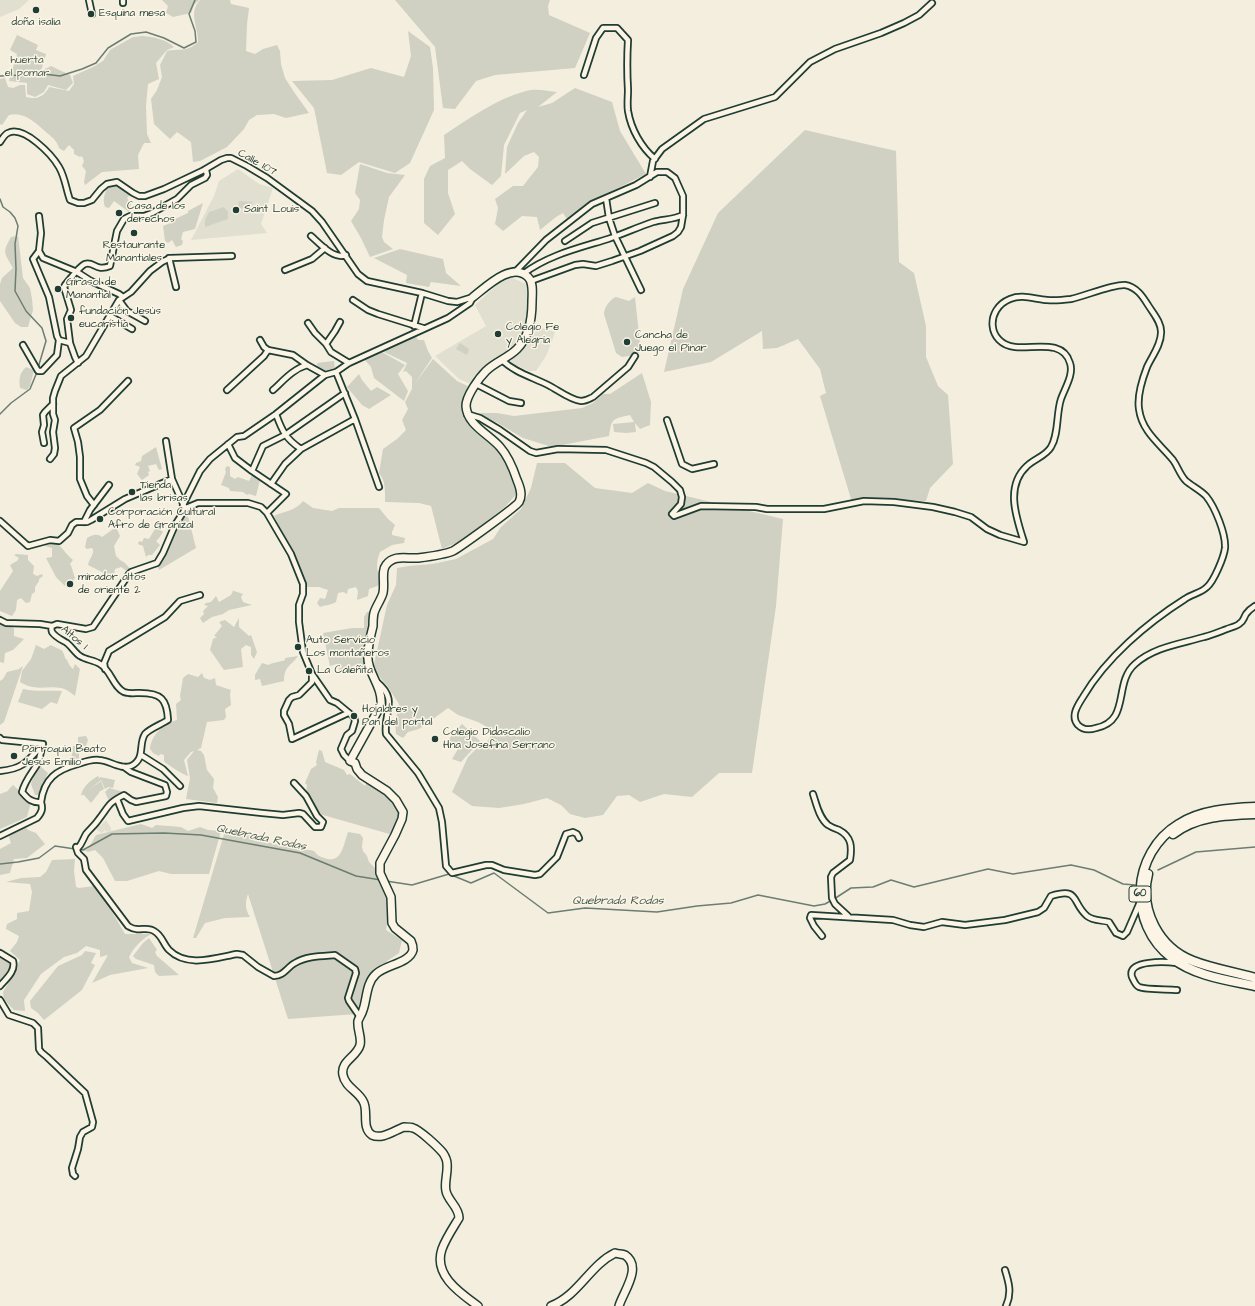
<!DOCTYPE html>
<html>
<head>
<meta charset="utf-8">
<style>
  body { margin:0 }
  canvas { display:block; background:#f3eede }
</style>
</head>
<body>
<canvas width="1255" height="1306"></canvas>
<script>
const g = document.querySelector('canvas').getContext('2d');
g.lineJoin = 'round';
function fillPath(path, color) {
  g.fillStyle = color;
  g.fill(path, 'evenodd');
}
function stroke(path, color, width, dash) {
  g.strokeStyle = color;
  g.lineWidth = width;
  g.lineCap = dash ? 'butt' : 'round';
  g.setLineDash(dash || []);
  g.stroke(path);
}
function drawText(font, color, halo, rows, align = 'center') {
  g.font = font + ' "Architects Daughter",sans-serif';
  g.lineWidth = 3;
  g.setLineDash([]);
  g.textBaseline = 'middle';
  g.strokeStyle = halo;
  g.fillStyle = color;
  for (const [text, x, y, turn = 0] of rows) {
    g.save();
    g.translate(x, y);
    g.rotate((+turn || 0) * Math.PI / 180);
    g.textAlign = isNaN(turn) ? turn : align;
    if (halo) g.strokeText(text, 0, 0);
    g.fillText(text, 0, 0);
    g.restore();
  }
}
fillPath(new Path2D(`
  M0,0H29L19,9L0,17Z
  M238,169L259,184L273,188L261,224L267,233L191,240L214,196L219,181Z
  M507,276L529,285V305L527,328L514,348L482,369L471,384L459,379L435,356L486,326L475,305Z
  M536,326L555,332L552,341L546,356L536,371H529L509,362L519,353L528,341L534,327Z
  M106,820L111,828V831L107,832L102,827L105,831L101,833L95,828L98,824L102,826L101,825Z`), '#e1dfd0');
fillPath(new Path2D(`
  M162,0H199L194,5L191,13L173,17L166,13L168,6Z
  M200,0H230L231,4L249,8L247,24L246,51L255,54L263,49L277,45L280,51L281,64L285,78L294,92L309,113L286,118L274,114L257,115L249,120L244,129L227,147L200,161L193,162L191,142L177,132L170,139L154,124L151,99L157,90L162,77L160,65L167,51C180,48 186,53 198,42C198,26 188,13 200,0Z
  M395,0H550L548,6L549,15L590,33L575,68L495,75L476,81L455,109L443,108L435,47Z
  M408,31L430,47L433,68L434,110L410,163L395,173L359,162L341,175L327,173L314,108L292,81L332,80L371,68L404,77L411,56Z
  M17,35L38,45L36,50L46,54L41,71L51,66L70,75L73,83L66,90L48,85L44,92L35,97L27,94V83L9,81L17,54L10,50Z
  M143,36C154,37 165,39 174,47L167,50L156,63L159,79L148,84L146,106L147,134L151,143H144L138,155L139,169L102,172L85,185L84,182L86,171L82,166L84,161L82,156L80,157L74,154V150L69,145L64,151L59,148C57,141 53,138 47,133C37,124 24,111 9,115L2,125L0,124V79L5,78L8,87L13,88L20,85H25L26,97C36,100 44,97 49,87L69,91L74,84L73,76L93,67L103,61L110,50L133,37Z
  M575,88L612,102L620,131L646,174L602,196L567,219L563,213L556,217L540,230L537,217L522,216L503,231L495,224L498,208L495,199L513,186H523L538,167L539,157L534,152L524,156L505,174L507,147L518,123L527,110L520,113L504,145L501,176L492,185L470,169L462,161L448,170V193L455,214L438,235L424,223V179L430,166L445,158L444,135C470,118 496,99 526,91C536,88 548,91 557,92L538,107L552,103Z
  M805,130L896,151L899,262L914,273L926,326V357L938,386L948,395L953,464L930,488L926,501L851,499L820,396L826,393L820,369L798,339L777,348L763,349L762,331L711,362L664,372L683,289L718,213Z
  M360,164L387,173L405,175L389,197L384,220L382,237L384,242L393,249L370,257L361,238L351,221L359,209L360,200L355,193Z
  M116,183L132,193L127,198L131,204L129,212L114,201L109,208L105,207C102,198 105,193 109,185Z
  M239,201L252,202L250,209L238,208Z
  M203,203L195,229L183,232L181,239L183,241L182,245L176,247L172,240L168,243L165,241L163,226L173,222L175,219L188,213V211Z
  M224,207L226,210L228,211V219L205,227V220L209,212Z
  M18,236L23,278L30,288L32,299L33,310L28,327H21L15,323L0,301V284L2,278L13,268C4,252 2,253 11,237Z
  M400,249L443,259L446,273L461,286L431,282L429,287L406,283L407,275L374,258Z
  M616,297L629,301L635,297L640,344L639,353L629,356L622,357L616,353L604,314C604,308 610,299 616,297Z
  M415,335L418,340H424L428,351L432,358L414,385L433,359L457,381L472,388L465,410L503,452L519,491L505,507L461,541L442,549L431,506L419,503L385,502C385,492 386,481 379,473L383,449L397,439L406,430L402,420L408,409L405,402L412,389V377L406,371L403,372L407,363L382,351Z
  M460,343L469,349L467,355L456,349Z
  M380,351L405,365L398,374L408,391L404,401L374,378L371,367L364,359Z
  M334,361L335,369L318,371L317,363Z
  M26,367L34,370L30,386L27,390L20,388C19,379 19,374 26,367Z
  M642,373L651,402L650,425L640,429L635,423L636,432L626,433L614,432L613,424L634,422L630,415C612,419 612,418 609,436L552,447L523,438L496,422L476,413H497L514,416L582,408L593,403L603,394H610Z
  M359,374L362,380L371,391L377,387L391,395L369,409L362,405L347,387Z
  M156,447L162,469L159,470L156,464L148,466L150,471L148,472L149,475L142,480L137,474L140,467L135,465L136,463L141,461L142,456Z
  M537,463H565L595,488L632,493L648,483L665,491L783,519L776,606L752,773H719L692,797L664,794L640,802L629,795L617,796L603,815L585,818L570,814L561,805L547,798L524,804L499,808L472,806L452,792L468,757L477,748L487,742L494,731L478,722L458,715L448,708L419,729L408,732L403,738L396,734L395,722L398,710L399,704L388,687L373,669L387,605L396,585L397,568L409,566L432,564L456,559L493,539L501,527L521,509L531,488Z
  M227,466L230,467V476L235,479L238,477L249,481L252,475L260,480L256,496L249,494L247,495L243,492L230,491L229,488L221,485L226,472L225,469Z
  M303,501L313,508L332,511L339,508H379L388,519L395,525L392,532V535L405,538L404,543L392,545L380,552C374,567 379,571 380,585L369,589L368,596L357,600L358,591L356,587L348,589L347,594L343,592L338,593L336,602C331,605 326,605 320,607L317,603L320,598L325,599L328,590L319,587H307L298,562L274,516C284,511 296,511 303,501Z
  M188,516L196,548L159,570L158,567L159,563L182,518Z
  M116,527L120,536L114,546L116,556L120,560L125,563L131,570L127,571L121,567L115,569L113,578L111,579L105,576L102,572L88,565C89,559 94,555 93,549L91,548L87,549L85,547L87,538C92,535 97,533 102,537Z
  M156,527L163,532L159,538L156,541L160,545L152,555H148L146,557L143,546L138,544L139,541L142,542L144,538L149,539Z
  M54,542C61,544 66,555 73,560L70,564C73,569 73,573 75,578L70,584L65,586L56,577L46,558L52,557V548L45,546L44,543Z
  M16,554L28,555V560L34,566L33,574L37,576L42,574L43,576L39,579V581L35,587V592L32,594L30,602L26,603L21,598L17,600L16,610L12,616L0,611V591L13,571L10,565L15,562L17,561L19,558L14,555Z
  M231,590L243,594L241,597L243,602L252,605L229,610L223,614L212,617L203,623L200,618L204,614L203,611L208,606L204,605L206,603L211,602L216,596L219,602L231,595L233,591Z
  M367,612H371L365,659L366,669L362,670L355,665C350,667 346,673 341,673L337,664L330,666L323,633L352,628H364V617Z
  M239,618V627L249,636L251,635L257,652L254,659L251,655V647L246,645L241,649L243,667L224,670L210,650L213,639L217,637L214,636L222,626L219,622L225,620L234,627Z
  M0,623L14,628V636L24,639L13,650L5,653L4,663L0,662Z
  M36,645L44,649L51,645C58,650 63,647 65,658L67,660L70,666L73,669L75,664L80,669L75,696C71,693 67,689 61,688C45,685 36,692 20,682L22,671L31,659Z
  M298,656C291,666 284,666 284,681L262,686L260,679L255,680V675L262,663L268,665C274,662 280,662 285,660V658Z
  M23,666L4,722L0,725V681L3,679L7,672L19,669Z
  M202,673L204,678L210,680L215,678L216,685L231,690L230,694L231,705L225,709L226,717L224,720L207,722L201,748L197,750L201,751L204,755L207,770L214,779L213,788L218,797L217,803L186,799L190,778L187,760L194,751L191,752L184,760L188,776C184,775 166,764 164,761C164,759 164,757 164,755L160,754L159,756L153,753L150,749C151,735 164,723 177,720L176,704L181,700L180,696L183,678L188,674L198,677Z
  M23,689C37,692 48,690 62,691L57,704L51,702L42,709L18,702Z
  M462,724L480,741L461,762L452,759L458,749L448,740Z
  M86,736L88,740L86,746L78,745V737Z
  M73,746H81L79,752V759L71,761Z
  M319,750L322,751L325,762L344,770L347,775L350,774L365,786L367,781L391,797L401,814L393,835L316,813L306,794L307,785L305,783L311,769L317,765L316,762Z
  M37,766H40L48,773L38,795H35L31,784L35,772V768Z
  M98,776L100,779V777L115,780L113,788L108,787L105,789L101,780L89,790L101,781L104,789L99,792V793L91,803L84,795H81C84,785 90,781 98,776Z
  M13,785L31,802L27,817L0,829V794L8,791L9,789Z
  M109,788L124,792L123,794L116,796L109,801L105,792Z
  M141,824L152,828L156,825L181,827L188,831L200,827L208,830L221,831L209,874H171L159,871L127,881H115L103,858L95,850L88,852L83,850L88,849L96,835Z
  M24,825L28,830L36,833L45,844L27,858L14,859L10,873L0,875V849L11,843L8,834Z
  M225,831L258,837C271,847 298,847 314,851C317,855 320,857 324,858C342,865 344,843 348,832L360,834L363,838L362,847L363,851L367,856L369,862L376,869L379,883L387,899L389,910L386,930L402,940L399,953L387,961L357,1014L288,1019L248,894C245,902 245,910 250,917L225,918L205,923L196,938H193Z
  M75,859L74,871L76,887L79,888L94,886L111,910L125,934H151C141,940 134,947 129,957L132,963L148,968L110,975L92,983L108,955L100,957V950L86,946L77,953L64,957L41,974L24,1000L25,1011L14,1010L4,1000L3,992L11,979L20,960L10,951L17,942L19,936L6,929L7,924L17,919V913L29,911L32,892L30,884L6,882L21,878L40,877L46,872L52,860Z
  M149,938L157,950L155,952L157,956L179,975L159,976L155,972L154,965L136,959L133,956L143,943Z
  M85,951L96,953L91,963L95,965L82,990L44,1020L38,1013L31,1008L30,1001L58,966L82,955Z
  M0,955L10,964V967L5,976L0,980Z`), '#d0d1c2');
stroke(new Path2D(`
  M0,76L44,74L60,76L82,69L96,63L108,48L131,34L146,32L164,38L184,48L196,42L195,31L189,14L195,0
  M0,199L3,207L10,212L15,218L18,226L15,244L16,269L15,291L26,311L42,328L46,341L38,368
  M0,414L11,403L30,389L37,372
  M79,849L83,850L112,834L164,833L201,835L300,853L356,876L381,880
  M0,864L18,862L39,858L55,846L75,849
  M1158,870L1196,852L1255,847
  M386,881L412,885L449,874L471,883L494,873L548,913L585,908L657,912L697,906L731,903L758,895L814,906L825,904L834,899L851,888L873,887L891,880L914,887L988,869L1013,874L1071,865L1094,870L1123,884L1135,885`), '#6c7d72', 1.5);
const street = new Path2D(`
  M89,0L92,14
  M123,0V3
  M584,75L596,38L603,28H617L628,40C627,57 627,73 628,90C628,97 627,104 628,111C631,129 641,147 655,159
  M0,142C2,139 5,134 8,133C24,125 52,155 59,167C65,177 66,189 70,200L78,203H84L92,200L101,189L107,184L117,182L133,193L139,196H145L164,189L204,170L221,160L227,158H231L247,166L267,178L312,211L322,222L358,274L367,281L422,293L448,301L457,302L473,297
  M650,177L653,161L662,149L704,119L775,97L810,62L835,49L881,33L904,23L919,15L932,3
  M606,198L609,218L615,236L641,290
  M39,216L41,233L39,251L43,258L77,272L91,281L119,294L123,297
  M311,236C320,244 334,260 346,255
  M565,241L592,223L655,203
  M39,251L33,259L49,297L57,336L59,340L70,343
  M169,258L176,287
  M285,270L312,259L325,248
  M515,272L546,240L592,204L636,185L657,172H667L675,178L683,196V215L681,227L678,232L673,236L640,251L612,261L596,266L583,264L575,265L531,281
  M523,274C548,255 579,248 608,239C623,234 638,227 653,222C663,219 673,220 683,215
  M119,300L127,311L145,321
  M353,300L368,310L378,314L423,328
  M110,316L132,329
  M308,323L315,333L326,344L331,352L349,363
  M414,326L422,293
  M260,340L264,347L268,350L293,355L307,365L325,375
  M326,344L335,331L340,322
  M23,345L38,371H42L57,355L59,340
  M502,360C514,372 532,377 548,385C558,390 570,400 581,401C586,401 589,399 593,397L628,367L635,356
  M78,363L75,357L70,343L67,319L71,310L64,287L65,285C68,281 81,265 85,264C94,261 96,272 110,266L117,231L124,219L130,216H144L152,213L177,199L191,185L205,178L207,175L206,170H204
  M336,372L355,419L379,487
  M476,384L509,401L521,403
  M227,390L264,356L268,350
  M273,390C283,381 293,369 307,365
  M276,414C282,431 286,439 301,449
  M467,414L480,418L500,430L530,451L536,453L558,449L606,450L646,463L654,467L672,482L680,490L682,497L681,504L672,514L674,516L701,506L756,507L767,509H824L864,501L894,502L933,507L955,512L971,517L987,529L1000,535L1024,542C1016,517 1005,486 1027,466C1034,459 1046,456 1051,447C1059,434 1056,414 1061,399C1065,388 1074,374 1070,363C1063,339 1034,349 1015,347C987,344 985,309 1010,299C1022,294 1034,299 1047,300C1055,301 1063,300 1071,299C1085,296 1113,284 1125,285C1137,287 1143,297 1148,305C1153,313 1162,323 1161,333C1161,345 1152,356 1147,367C1142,380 1137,396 1139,409C1142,432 1160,444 1173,460C1178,467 1180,475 1186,481C1192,486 1200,490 1206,496C1215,507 1226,534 1225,548C1224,557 1214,581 1207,587C1201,593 1192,594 1185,599C1147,623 1106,658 1083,697C1078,705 1070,716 1078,725C1083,730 1090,730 1096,728C1131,721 1113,683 1135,664C1154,647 1180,644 1204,637C1212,635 1219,632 1227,629C1229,628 1237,626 1239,624C1244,621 1243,619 1246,614C1249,610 1250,609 1255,606
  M667,420L682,464L692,469L714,464
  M166,441L172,479L184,506
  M44,443L42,432L44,425L43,415L45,412L53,404
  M228,444L235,458L252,471L286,494L267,513
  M50,459L54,454L55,448L53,432L55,420L53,414V398L55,391L61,376L86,356L119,300L131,292L150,271L162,262L170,258L232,256
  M252,471L263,446L285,435L345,393
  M271,484L285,464L301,449L355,419
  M94,505L87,496L80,479V457L78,442L74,428L100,410L128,381
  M183,505L200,471L210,459L237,437L244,436L276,414L325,375L336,372L349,363L448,318L470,303L473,297
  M0,521L28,546L50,540L59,541L68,533L72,525L76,522H87L91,520L125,499L172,479
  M84,522L90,510L109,485
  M0,620L6,623L40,624L52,626
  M105,669L104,663L109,651L165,617L180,601L200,595
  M312,675V682L299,695L292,697L289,700L284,711V715L289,724L292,739L348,713
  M377,682C399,700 383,712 386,734L418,773L439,808L442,822L446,866L452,873L486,865H492L504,870L535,875L540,874L557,857L566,834L573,832L577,834L579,838
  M0,738L2,740L43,744C41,750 40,758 38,763C32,773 25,780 22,792C28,799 32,803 41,802C44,779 56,770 78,764C84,762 92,759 99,760C109,760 120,770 131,766C146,759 138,744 145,734C149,729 162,724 168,720C167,699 161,693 140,693C135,693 129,694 124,692C113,687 111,670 100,664C94,660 86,660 80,656C75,653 72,647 67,643C62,640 55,637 52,632C51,629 51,629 52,626L57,624L86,629L93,627L129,574L131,572L157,563L163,553L175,525L186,508L198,503H248L261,507L267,513L291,554L303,584V594L299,605V622L303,652L312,674L330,700L337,703L354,717L355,721L352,731L347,735L341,749L344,755L350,761
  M141,755L163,769L180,786
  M124,767L131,772L165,785L167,792L166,796L136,802L131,800L124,795C108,803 109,806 99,819C95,825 90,829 86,834C83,839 82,844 78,848L76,847L78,853L84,859L86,870L128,926C130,927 133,929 136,929C142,930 149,927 154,931C162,935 163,944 169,950C187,968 215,958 237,954L243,955L258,967L274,976C284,976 287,967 295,963C306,956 322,956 335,955L355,969L356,973L348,998L349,1001L360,1017
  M0,771C21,769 27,763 40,747
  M813,794C816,803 819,818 828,825C831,827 836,829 839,830C852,837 852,847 850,860L833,873L831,877L832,898L835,904L848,916
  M117,799L123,814L128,821L183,808L199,806L262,813L283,815L299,813L303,814L315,827H321L323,822L317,816L306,796L294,783
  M0,836L37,818C42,812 43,809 41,802
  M822,936L814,926L810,918L811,915L893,920L910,925L924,927L942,922L965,925L1005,920L1038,912L1044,908L1051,896C1080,887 1071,902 1087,916C1093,921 1102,920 1109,922L1116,933L1123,936L1127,932L1140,902
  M0,953L13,961C16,971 6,979 0,986
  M1177,963C1168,962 1126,959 1132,977C1134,981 1135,985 1139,987C1147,990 1168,989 1177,990
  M0,1000L9,1015L33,1023L38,1028L39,1049L41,1052L47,1057L85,1093L93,1122L92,1127L83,1132L80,1137L78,1149L72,1168L73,1174L75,1176
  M1005,1270C1009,1283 1012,1293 1006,1306`);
const secondary = new Path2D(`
  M473,297C486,287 512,261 528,277C534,283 532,294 532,302C532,318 529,337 517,349C508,358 495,362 486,371C479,378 466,396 466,406C467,425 489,434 500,447C508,456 513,468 517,480C520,487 523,495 519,502C516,507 460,547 453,551C446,554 426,557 418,558C407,559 394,554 386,565C381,571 385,584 383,593C381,600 376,606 374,613C373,617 373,621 373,626C371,635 368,644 368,654C366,672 383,686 381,705L350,761L355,763L357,769L362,775L387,791L396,800L403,812L402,819L395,835L380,863V873L391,897L392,923L395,928L411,941C412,943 413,947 413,950C410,963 385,965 376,974C366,983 367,999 363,1010C362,1014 359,1018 358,1021C357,1030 362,1037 360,1045C357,1057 340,1061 343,1075C345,1087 358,1091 363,1101C369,1110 361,1128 372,1135C382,1140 395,1130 404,1127C406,1127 411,1127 413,1128C420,1130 438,1147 443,1153C445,1156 447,1161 447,1164C448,1173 444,1183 446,1191C448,1201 459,1207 459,1218C453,1228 446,1238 442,1249C433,1275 460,1293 478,1306
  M551,1306C578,1296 590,1265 615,1253C618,1254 622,1254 625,1255C643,1267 623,1292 619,1306`);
const highway = new Path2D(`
  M1255,807C1230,808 1200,810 1179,824C1131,853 1127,924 1172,958C1195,976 1227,980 1255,986
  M1173,834C1197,816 1226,815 1255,814
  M1148,874C1139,910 1159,948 1193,961C1213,969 1235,972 1255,978`);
stroke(street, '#1f3d34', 8);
stroke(secondary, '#1f3d34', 10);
stroke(highway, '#1f3d34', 11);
stroke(street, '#fcf5e5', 4.5);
stroke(secondary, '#fcf5e5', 7);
stroke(highway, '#fcf5e5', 8);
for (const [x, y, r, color] of [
  [36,10,4,"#1f3d34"],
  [91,14,4,"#1f3d34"],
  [236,210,4,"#1f3d34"],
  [119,213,4,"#1f3d34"],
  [134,233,4,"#1f3d34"],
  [58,289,4,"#1f3d34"],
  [71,318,4,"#1f3d34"],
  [498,334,4,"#1f3d34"],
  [627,342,4,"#1f3d34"],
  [132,492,4,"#1f3d34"],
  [100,519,4,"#1f3d34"],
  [70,584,4,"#1f3d34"],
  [298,647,4,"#1f3d34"],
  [309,671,4,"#1f3d34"],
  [354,716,4,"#1f3d34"],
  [435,739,4,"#1f3d34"],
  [14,756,4,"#1f3d34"]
]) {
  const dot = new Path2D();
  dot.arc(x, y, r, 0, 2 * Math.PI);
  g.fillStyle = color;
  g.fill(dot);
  stroke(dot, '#fcf5e5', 1.5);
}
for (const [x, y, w] of [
  [1140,894,22]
]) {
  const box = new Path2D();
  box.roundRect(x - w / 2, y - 8, w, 16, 3);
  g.fillStyle = '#fcf5e5';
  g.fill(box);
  stroke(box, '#1f3d34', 1);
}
drawText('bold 10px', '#1f3d34', null, [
  ["60",1140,894]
]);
drawText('11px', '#1f3d34', '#fcf5e5', [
  ["Esquina mesa",99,14],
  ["doña isalia",36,23,"center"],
  ["Casa de los",127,207],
  ["derechos",127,220],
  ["Saint Louis",244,210],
  ["Restaurante",134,246,"center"],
  ["Manantiales",134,259,"center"],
  ["Girasol de",66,283],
  ["Manantial",66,296],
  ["fundación Jesús",79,312],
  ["eucaristía",79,325],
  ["Colegio Fe",506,328],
  ["y Alegría",506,341],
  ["Cancha de",635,336],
  ["Juego el Pinar",635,349],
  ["Tienda",140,486],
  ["las brisas",140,499],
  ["Corporación Cultural",108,513],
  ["Afro de Granizal",108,526],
  ["mirador altos",78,578],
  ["de oriente 2",78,591],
  ["Auto Servicio",306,641],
  ["Los montañeros",306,654],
  ["La Caleñita",317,671],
  ["Hojaldres y",362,710],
  ["Pan del portal",362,723],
  ["Colegio Didascalio",443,733],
  ["Hna Josefina Serrano",443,746],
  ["Parroquia Beato",22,750],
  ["Jesús Emilio",22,763]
], 'left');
drawText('11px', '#425b50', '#fcf5e5', [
  ["huerta",27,61],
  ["el pomar",27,74]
]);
drawText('11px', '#1f3d34', '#fcf5e5', [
  ["Calle 107",257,163,29],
  ["Altos 1",74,638,40]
]);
drawText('italic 12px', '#465d53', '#fcf5e5', [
  ["Quebrada Rodas",261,838,12],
  ["Quebrada Rodas",618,901]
]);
</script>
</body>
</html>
